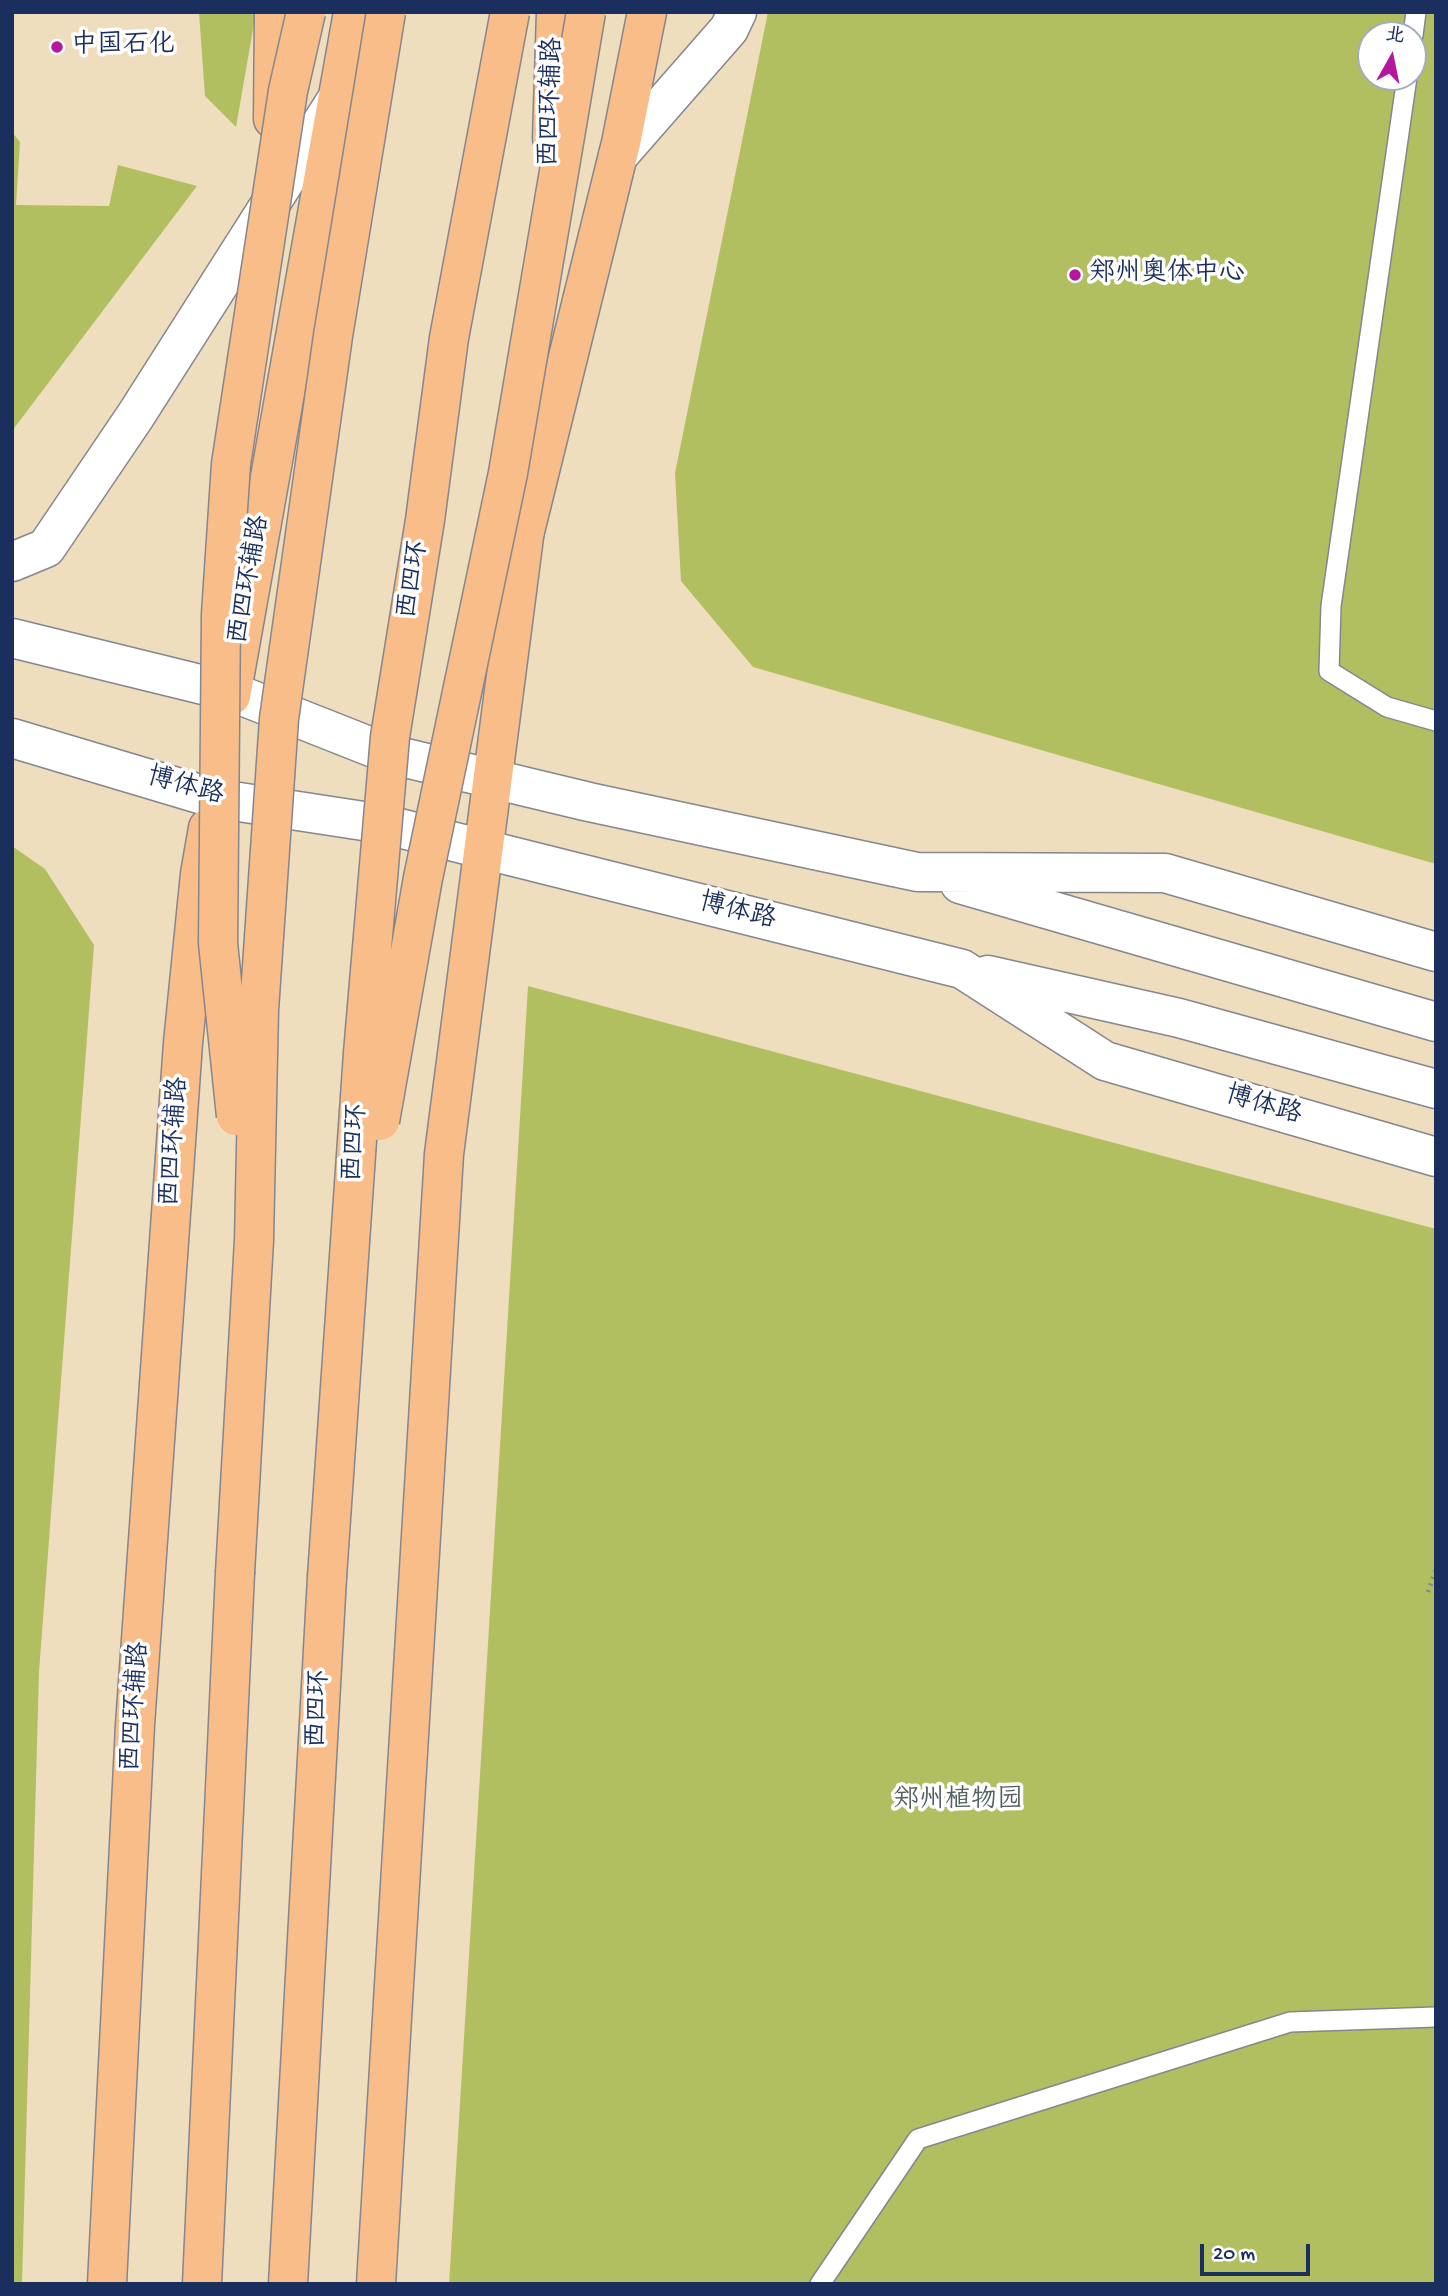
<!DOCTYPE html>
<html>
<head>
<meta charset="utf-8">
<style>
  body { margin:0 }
  #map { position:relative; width:1448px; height:2296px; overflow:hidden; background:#efdebd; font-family:"Gochi Hand","LXGW WenKai TC",sans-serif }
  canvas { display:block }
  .frame { position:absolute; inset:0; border:14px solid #1b2f5e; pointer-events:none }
  .north { position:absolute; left:1357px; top:21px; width:70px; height:70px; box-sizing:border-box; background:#fff; border:2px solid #a4acbf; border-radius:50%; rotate:9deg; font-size:19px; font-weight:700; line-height:28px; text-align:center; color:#1b2f5e }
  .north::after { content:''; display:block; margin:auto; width:24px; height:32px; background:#b5179e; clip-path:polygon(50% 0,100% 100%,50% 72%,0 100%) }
  .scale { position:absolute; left:1200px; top:2244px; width:110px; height:32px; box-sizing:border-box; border:4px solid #1b2f5e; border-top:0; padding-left:9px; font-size:21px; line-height:24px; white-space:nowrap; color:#1b2f5e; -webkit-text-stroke:5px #fff; paint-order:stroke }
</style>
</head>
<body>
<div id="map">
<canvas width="1448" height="2296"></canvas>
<div class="frame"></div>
<div class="north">北</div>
<div class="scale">20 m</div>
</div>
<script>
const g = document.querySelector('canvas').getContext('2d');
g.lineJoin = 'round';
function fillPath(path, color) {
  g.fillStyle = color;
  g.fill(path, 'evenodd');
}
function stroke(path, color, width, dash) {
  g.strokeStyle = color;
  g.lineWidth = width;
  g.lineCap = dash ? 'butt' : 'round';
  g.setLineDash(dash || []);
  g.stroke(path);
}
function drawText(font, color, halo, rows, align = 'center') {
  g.font = font + ' "Gochi Hand","LXGW WenKai TC",sans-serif';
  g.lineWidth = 7;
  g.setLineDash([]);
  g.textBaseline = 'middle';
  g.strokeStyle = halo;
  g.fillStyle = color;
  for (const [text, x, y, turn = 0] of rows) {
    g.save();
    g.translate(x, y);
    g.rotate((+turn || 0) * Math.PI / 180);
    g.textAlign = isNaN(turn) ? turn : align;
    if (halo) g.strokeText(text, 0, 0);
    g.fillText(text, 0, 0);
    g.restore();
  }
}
fillPath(new Path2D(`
  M199,12H256L236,127L205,96Z
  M768,12H1436V864L753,667L681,581L675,473ZM1371,35H1413V77H1371Z
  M12,132L20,142L16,205L109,206L118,165L197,186L12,431Z
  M12,846L45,869L94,945L39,1672L22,2284H12Z
  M528,986L1436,1229V2284H449Z`), '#b2bf60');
const service = new Path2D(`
  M1413,35L1416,12
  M1407,77L1331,606L1329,671L1387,707L1436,721
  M820,2284L918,2139L1290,2022L1436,2017`);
const minor = new Path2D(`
  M618,156L729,29L737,12
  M12,562L46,548L136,415L337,99`);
const tertiary = new Path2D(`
  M12,638L232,692L389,754L589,802L917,872L1165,873L1436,952
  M12,738L213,798L383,824L962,969L1105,1061L1436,1157
  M960,884L1436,1022
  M988,975L1179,1018L1436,1089`);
const primary = new Path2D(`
  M552,138L556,12
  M231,696L353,12
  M107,2284L135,1725L183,1043L200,874L208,828
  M376,2284L444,1154L529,498`);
const trunk = new Path2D(`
  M273,119L274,12
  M525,531L621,143L647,12
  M202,2284L235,1573
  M288,2284L327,1577`);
stroke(service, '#85868e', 22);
stroke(minor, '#85868e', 41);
stroke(tertiary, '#85868e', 41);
stroke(primary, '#85868e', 41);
stroke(trunk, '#85868e', 41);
stroke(new Path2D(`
  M1428,1592L1436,1569`), '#85868e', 4.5, [2, 5]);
stroke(service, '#fff', 19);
stroke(minor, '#fff', 38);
stroke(tertiary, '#fff', 38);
stroke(primary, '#f8bd88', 38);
stroke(trunk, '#f8bd88', 38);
const trunkBridge = new Path2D(`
  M236,1116L218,943L221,614L231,464L288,91L306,12
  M380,1121L423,878L508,473L586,12
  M235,1573L254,1240L259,1010L279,719L333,336L386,12
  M327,1577L363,1053L390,737L425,520L449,338L510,12`);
stroke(trunkBridge, '#85868e', 41, []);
stroke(trunkBridge, '#f8bd88', 38);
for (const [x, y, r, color] of [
  [57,47,7,"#b5179e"],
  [1075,275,7,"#b5179e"]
]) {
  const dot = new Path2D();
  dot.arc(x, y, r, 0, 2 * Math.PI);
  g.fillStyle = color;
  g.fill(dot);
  stroke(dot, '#fff', 2.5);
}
drawText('26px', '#1b2f5e', '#fff', [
  ["中国石化",71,47],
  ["郑州奥体中心",1089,275]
], 'left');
drawText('26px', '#1b2f5e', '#fff', [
  ["西四环辅路",553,102,-88],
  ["西四环辅路",251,580,-80],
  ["西四环",415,580,-81],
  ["博体路",185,788,15],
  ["博体路",737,913,14],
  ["博体路",1263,1107,16],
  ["西四环辅路",176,1142,-86],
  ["西四环",357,1143,-86],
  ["西四环辅路",137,1707,-86],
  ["西四环",320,1709,-87]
]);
drawText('26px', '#50615f', '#fff', [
  ["郑州植物园",958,1802]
]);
</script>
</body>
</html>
